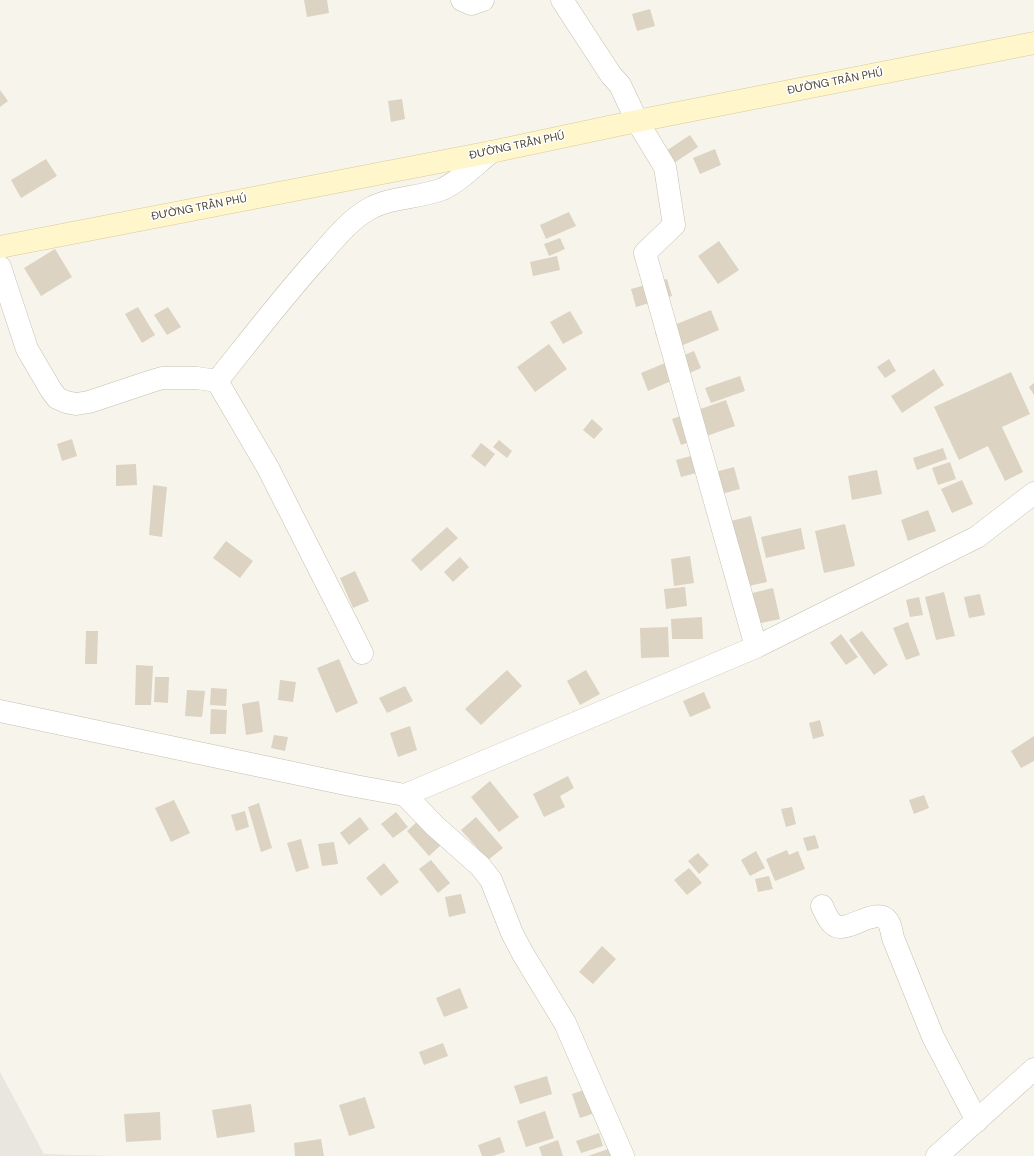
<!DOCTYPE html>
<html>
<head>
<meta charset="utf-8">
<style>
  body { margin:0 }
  canvas { display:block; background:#f6f4eb }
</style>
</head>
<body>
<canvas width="1034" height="1156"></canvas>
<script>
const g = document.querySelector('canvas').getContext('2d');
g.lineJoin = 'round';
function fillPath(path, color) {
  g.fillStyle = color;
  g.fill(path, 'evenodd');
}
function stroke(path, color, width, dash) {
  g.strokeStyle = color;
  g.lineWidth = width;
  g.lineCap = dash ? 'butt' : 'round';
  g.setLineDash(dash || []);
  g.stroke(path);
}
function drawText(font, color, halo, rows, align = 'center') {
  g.font = font + ' "DM Sans",sans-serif';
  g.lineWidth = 3;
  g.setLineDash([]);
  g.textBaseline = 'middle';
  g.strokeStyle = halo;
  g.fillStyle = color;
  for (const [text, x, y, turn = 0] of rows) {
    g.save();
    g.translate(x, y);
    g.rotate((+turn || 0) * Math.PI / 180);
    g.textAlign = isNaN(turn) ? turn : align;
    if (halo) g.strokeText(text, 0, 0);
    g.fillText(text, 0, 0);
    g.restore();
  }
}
fillPath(new Path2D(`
  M0,1072L44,1154L114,1156H0Z`), '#e9e5df');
fillPath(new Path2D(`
  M304,0H327L329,13L307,17Z
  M650,9L655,26L637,31L632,14Z
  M0,90L8,101L0,107Z
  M402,99L405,119L391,122L388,101Z
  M690,135L698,147L668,167L660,155Z
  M715,149L721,165L700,174L693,158Z
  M46,159L57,176L21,198L11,180Z
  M569,212L576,226L546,239L540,225Z
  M560,238L565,249L549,256L544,244Z
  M719,241L739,270L718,284L698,256Z
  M55,249L72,277L41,296L24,268Z
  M557,256L560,270L533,276L530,262Z
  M667,279L672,296L636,307L631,289Z
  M138,307L155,335L142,343L125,314Z
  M168,307L181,327L167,335L154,315Z
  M711,310L719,330L664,353L655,333Z
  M570,311L583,333L563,344L550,322Z
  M549,344L567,369L535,392L517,367Z
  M694,351L701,368L648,391L641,373Z
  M889,359L896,371L885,378L877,367Z
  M934,369L944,385L902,413L891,396Z
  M1011,372L1030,414L1002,427L1023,472L1005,481L988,446L959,460L934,407Z
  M740,376L745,391L711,403L705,388Z
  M1034,383V395L1029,387Z
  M726,400L735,426L681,445L672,419Z
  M592,419L603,429L594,439L583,430Z
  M72,439L77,456L62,461L57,444Z
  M499,440L512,451L507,458L493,447Z
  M481,443L495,454L485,467L471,456Z
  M943,448L947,459L917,470L913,458Z
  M710,451L715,468L681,477L676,460Z
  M950,462L956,479L938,485L932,468Z
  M136,464L137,485L116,486V465Z
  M734,467L740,489L714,496L708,474Z
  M877,470L882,494L852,500L848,476Z
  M962,480L973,504L952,513L941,489Z
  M153,485L167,487L162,537L149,535Z
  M928,510L936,531L908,541L901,520Z
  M751,516L767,582L735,589L719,524Z
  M845,524L855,566L824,573L815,531Z
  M447,527L458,538L421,571L411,560Z
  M801,528L805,549L766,558L761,537Z
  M226,541L253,561L240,578L213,558Z
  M690,556L694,583L674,586L671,559Z
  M460,557L469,567L453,582L444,572Z
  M355,571L369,601L353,608L340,578Z
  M685,587L687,606L666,609L664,589Z
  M773,588L780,619L747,626L740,596Z
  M944,592L955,636L936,640L925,597Z
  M980,594L985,615L969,618L964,597Z
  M919,597L923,615L910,617L906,600Z
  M702,617L703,639H672L671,619Z
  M908,622L920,655L906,660L893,628Z
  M668,627L669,657L641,658L640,628Z
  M86,631H98L97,664H85Z
  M862,631L888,665L874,675L849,640Z
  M841,634L858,657L846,665L830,643Z
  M339,659L358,703L336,713L317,668Z
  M136,665L153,666L151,705H135Z
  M507,670L522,686L481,725L465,709Z
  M586,670L600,694L580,705L567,681Z
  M155,677H169L168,703L154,702Z
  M280,680L296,682L293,702L278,700Z
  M405,686L413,701L387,713L379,698Z
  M211,688L227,689L226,706L210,705Z
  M187,690L205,691L202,717L185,716Z
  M704,692L711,708L690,717L683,701Z
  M259,701L263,732L246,735L242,704Z
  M211,709L227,710L226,734H210Z
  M820,720L824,736L813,739L809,723Z
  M410,726L417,750L398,757L390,733Z
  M274,735L288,737L285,751L271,748Z
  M1034,736V761L1021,768L1011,751Z
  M568,776L574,788L560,796L565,807L544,817L533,794Z
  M490,781L519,817L499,832L471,797Z
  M924,795L929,808L914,814L909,800Z
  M174,800L190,833L171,842L155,808Z
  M259,803L272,848L261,852L248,807Z
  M792,807L796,824L786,827L781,809Z
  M245,811L249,827L236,831L231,815Z
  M396,812L408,827L393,838L381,824Z
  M360,817L369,829L349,845L340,833Z
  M476,817L503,848L488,860L461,830Z
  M419,820L441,845L429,856L407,831Z
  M815,835L819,848L807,851L803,838Z
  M301,839L309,868L296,872L287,843Z
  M334,842L338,864L322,866L318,844Z
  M787,850L789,855L798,851L805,869L775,881L766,859Z
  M756,851L765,868L750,876L741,860Z
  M698,853L709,865L699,874L688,861Z
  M431,860L450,883L438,893L419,869Z
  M384,863L399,882L381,896L366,878Z
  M689,868L702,883L687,895L674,880Z
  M769,876L773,889L758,892L755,879Z
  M461,894L466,913L449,917L445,897Z
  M602,946L616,959L593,984L579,972Z
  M460,988L468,1008L444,1017L436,998Z
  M443,1043L448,1056L424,1065L419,1052Z
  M547,1076L552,1094L520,1104L514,1086Z
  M596,1086L604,1110L580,1118L572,1094Z
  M365,1097L375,1128L349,1136L339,1105Z
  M251,1104L255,1132L217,1138L212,1110Z
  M545,1111L554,1138L526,1147L517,1121Z
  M160,1112L161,1140L126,1142L124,1114Z
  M599,1133L603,1146L581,1153L576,1141Z
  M500,1137L505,1152L493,1156H482L478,1145Z
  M321,1139L324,1156H295L294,1143Z
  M558,1140L563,1156H542L539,1147Z
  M611,1148L614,1156H588Z`), '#dcd3c2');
const street = new Path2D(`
  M462,0L471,4L483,0
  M562,0L611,75L620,85L637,121L665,167L674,225L645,253L756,647
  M0,267L27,349L51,390L57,398L66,402L76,404L89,402L149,382L162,378H197L217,381
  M217,381C250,340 282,298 317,259C332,242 349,220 369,209C391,197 417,198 440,190C457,184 476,164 491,152
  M217,381L268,468L362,653
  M0,711L355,786L405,795L756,647L977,537L1034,493
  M405,795L435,826L480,866L491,880L512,933L523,954L565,1023L623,1156
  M822,906C825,912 828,921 834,925C847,935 878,903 889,923C891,927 892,934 893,938L933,1037L977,1121
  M937,1156L1034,1069`);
const secondary = new Path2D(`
  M0,247L491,152L637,121L1034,43`);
stroke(street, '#c5bfaf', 23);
stroke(secondary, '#d8cc99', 23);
stroke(street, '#fff', 22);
stroke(secondary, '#fff6cc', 22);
drawText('11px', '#4b4538', '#fff', [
  ["ĐƯỜNG TRẦN PHÚ",835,82,-11],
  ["ĐƯỜNG TRẦN PHÚ",517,146,-12],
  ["ĐƯỜNG TRẦN PHÚ",199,208,-11]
]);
</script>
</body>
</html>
